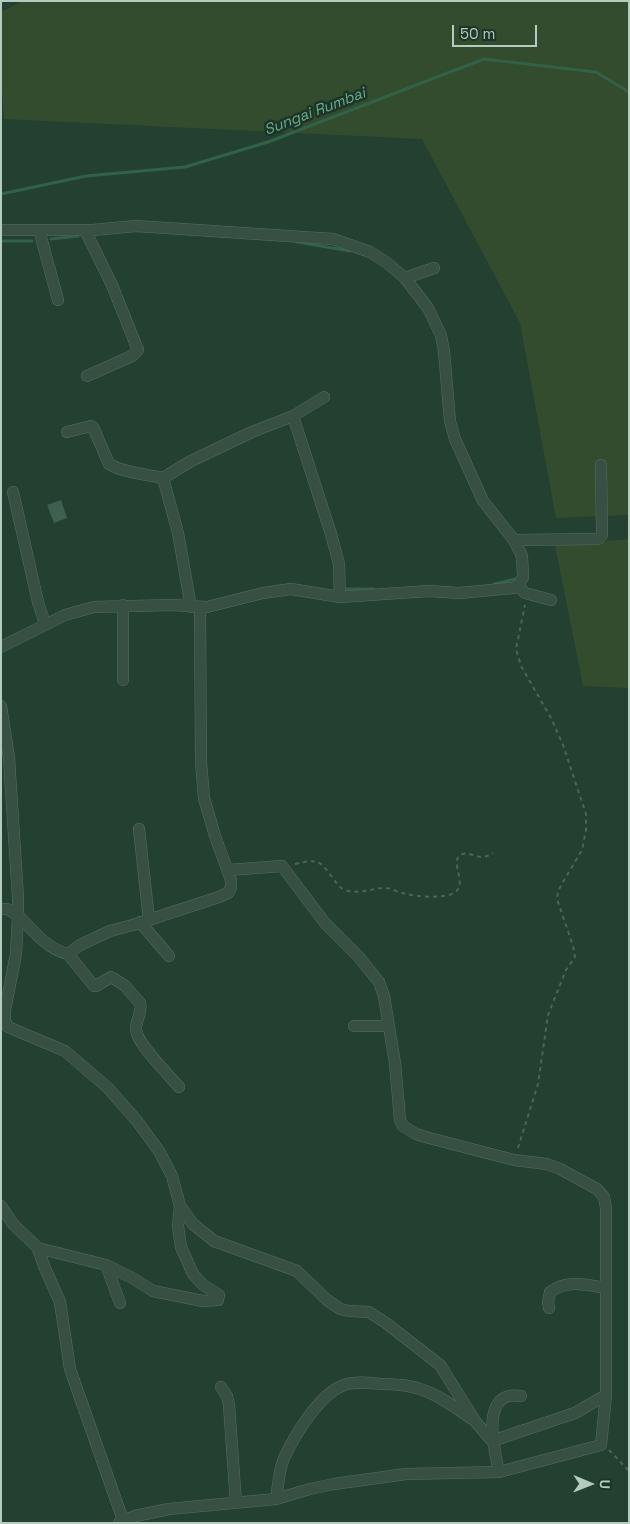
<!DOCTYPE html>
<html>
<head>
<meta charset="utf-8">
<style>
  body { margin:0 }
  #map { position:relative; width:630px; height:1524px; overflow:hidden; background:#234031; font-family:"Space Grotesk",sans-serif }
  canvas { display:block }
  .frame { position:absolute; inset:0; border:2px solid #b4cbc0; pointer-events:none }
  .north { position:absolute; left:565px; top:1459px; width:50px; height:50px; -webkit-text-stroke:4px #1c3529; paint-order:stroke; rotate:91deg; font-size:14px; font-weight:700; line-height:20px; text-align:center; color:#b4cbc0 }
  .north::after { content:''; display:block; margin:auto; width:18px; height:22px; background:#b4cbc0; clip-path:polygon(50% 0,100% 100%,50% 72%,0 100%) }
  .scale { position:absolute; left:452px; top:25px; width:85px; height:22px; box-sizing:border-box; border:2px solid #b4cbc0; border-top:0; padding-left:6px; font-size:15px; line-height:18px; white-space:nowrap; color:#b4cbc0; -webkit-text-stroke:4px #1c3529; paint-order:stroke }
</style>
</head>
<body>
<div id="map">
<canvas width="630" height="1524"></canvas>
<div class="frame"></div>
<div class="north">U</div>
<div class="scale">50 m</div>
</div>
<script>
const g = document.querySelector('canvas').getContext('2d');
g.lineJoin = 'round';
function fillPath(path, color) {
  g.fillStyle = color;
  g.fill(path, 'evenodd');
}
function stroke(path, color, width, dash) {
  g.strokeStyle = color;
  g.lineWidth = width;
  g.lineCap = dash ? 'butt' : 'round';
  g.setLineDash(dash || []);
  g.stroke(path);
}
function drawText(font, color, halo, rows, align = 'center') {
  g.font = font + ' "Space Grotesk",sans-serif';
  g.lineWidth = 5;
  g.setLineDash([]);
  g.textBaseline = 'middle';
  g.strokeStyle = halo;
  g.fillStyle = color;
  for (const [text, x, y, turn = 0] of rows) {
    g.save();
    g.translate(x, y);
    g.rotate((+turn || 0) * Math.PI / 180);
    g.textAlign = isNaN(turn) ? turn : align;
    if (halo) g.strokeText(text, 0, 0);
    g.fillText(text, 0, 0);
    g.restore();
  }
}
fillPath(new Path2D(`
  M23,1H629V515L556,518L520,323L422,139L4,119L1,77V12Z
  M629,539V688L583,686L555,545Z`), '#334c2e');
stroke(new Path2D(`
  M1,194L86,176L185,167L268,142L484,59L596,72L629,92
  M51,239L78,236
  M1,241H32
  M297,242L350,251
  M494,584L516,579
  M342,589H374`), '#316148', 3);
fillPath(new Path2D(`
  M61,500L67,518L54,523L47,505Z`), '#3f5f50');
const minor = new Path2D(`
  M1,230H93L136,226L333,239L370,252L386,262L405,278L428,308L441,335L444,351L450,421L455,439L483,501L514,540L522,556L523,577L518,586L513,588L459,593L429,591L340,597L291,589L263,593L207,607L171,605L94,607L65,615L1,647
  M39,230L58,300
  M85,230L112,285L138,350L132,356L87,376
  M405,278L434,268
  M293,416L331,534L339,564L340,597
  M67,432L91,426L93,427L109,464C124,473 146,474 163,478L191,461L252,432L293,416L324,397
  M163,478L178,533L191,607
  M13,492L38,602L45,624
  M514,540L598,539L602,535L601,465
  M518,586L525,593L551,600
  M123,605V680
  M1,706L9,758L18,898V915L7,909H1
  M139,829L149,920
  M18,915L16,954L5,1010V1021L8,1027L65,1051L108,1088L137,1121L159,1151L172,1176L180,1206L178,1226L181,1247L193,1274L203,1285L219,1295L218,1300L203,1301L153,1291L134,1279L106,1265L38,1248
  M18,915C33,931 47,949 68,954L80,945L110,931L133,925L219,897L228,893L231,888V880L215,836L204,798L201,762L200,607
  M140,922L169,956
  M68,954L94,986H96L111,977L113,978L125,986L140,1003C143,1013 135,1021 136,1030C138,1045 168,1074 179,1087
  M354,1026H388
  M1,1206L13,1224L38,1248L44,1266L60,1302L70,1369L123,1520
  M180,1206L193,1224L214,1241L297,1271L327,1300L340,1309L349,1311L369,1312L386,1323L440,1365L475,1421L492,1441L575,1413L606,1395
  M106,1265L120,1303
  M549,1308L548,1302L550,1292C567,1279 588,1285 606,1288
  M221,1387L227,1396L229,1405L236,1503
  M499,1472C495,1453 482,1403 509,1396C513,1395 517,1396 521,1396
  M276,1499C278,1486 279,1470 284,1458C295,1435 319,1394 344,1385C355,1381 370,1383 382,1384C396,1384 410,1385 423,1390C441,1396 457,1409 472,1419
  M119,1523L135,1516L169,1509L276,1499L310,1489L334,1484L406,1474L499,1472L601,1445L606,1395V1208L604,1197L597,1189L560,1169L547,1164L514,1160L429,1138L416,1134L403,1126L400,1120L395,1063L384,996L379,982L358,956L325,923L282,866L228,870`);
stroke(minor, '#556e62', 12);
stroke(new Path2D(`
  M295,864C320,858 320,861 335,881C337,884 339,887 343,889C356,896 371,888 385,888C391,888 397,892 403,893C416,897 436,898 449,895C474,888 445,860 463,854C469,852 476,857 482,857C486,857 489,855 493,853
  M518,1148L538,1084L548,1015L566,970L575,957L573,946L557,899L558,891L563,882L582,850L586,830V814L563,745L551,718L521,666L516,649L525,605
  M609,1450L629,1471`), '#4d674e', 2, [4, 4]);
stroke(minor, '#385044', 11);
drawText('italic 15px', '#6bab8a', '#1c3529', [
  ["Sungai Rumbai",315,112,-21]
]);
</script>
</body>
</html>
